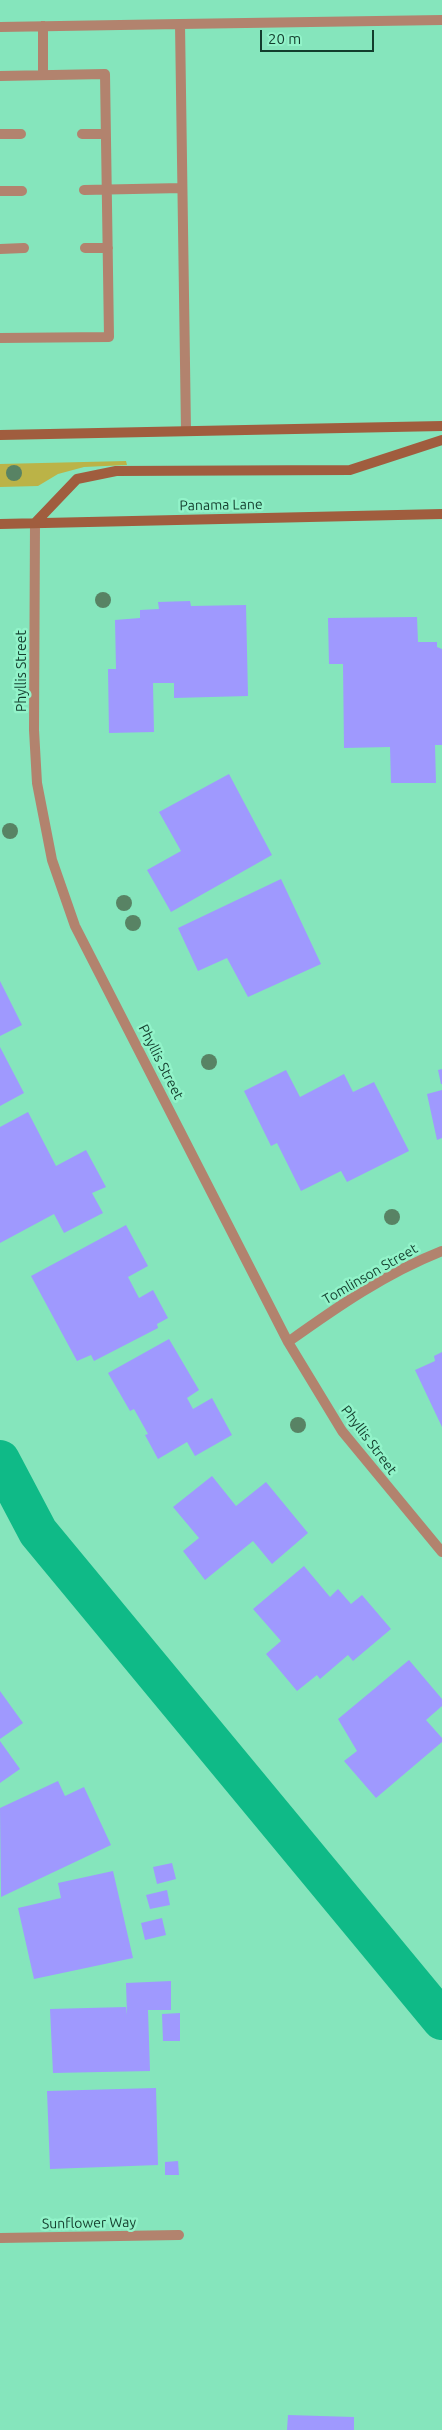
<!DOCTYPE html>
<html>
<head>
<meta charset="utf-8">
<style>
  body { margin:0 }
  #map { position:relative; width:442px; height:2430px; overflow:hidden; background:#85e5bc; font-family:Ubuntu,sans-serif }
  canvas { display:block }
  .scale { position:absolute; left:260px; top:30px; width:114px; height:22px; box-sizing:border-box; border:2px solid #133d2d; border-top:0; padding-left:6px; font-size:15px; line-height:18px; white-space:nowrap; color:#133d2d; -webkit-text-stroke:4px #92f3c9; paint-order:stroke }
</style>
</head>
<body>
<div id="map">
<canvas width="442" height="2430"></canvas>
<div class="scale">20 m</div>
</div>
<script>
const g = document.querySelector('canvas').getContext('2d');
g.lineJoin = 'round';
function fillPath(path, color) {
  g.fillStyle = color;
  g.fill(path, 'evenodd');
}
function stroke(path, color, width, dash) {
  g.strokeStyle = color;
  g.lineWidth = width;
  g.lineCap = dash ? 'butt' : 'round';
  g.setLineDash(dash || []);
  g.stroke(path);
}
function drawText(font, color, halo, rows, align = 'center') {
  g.font = font + ' Ubuntu,sans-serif';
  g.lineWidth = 5;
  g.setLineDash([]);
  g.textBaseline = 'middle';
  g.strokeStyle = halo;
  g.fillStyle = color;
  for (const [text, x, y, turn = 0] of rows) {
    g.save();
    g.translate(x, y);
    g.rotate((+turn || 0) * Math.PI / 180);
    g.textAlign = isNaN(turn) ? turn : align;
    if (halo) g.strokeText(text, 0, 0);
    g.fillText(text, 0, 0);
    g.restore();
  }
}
fillPath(new Path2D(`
  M126,461L127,465L84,467L58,474L38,486L0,487V464Z`), '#bbb347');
stroke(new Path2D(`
  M0,1460L38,1532L442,2020`), '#0fba87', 40);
fillPath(new Path2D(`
  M190,601L191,606L246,605L248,696L174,698V683H153L154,732L109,733L108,669H116L115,620L140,618V610L159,609L158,602Z
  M417,617L418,642H437V647L442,649V745H435L436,783H391L390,747L344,748L343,664H329L328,618Z
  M229,774L272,855L171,912L147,870L181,851L159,812Z
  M281,879L321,964L248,997L227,958L198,971L178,928Z
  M0,981L22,1025L0,1036Z
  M0,1047L24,1093L0,1106Z
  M442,1069V1084H441L438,1070Z
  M286,1070L300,1097L344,1074L353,1092L374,1082L409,1151L347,1182L341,1171L301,1191L277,1143L271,1146L244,1091Z
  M442,1090V1138L437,1140L427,1094Z
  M28,1112L56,1166L86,1150L106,1187L92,1193L103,1213L64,1233L54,1214L0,1243V1127Z
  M126,1225L148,1266L128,1277L139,1298L153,1290L168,1318L157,1324L158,1328L94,1361L91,1355L77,1361L31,1276Z
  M169,1339L199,1390L187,1398L193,1409L212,1398L232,1435L195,1456L187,1442L158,1459L145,1435L148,1434L134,1409L130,1411L108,1373Z
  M442,1352V1427L415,1370L435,1361L434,1356Z
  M212,1476L236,1506L266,1482L308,1533L272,1564L253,1541L205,1580L183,1551L199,1538L173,1507Z
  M304,1566L330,1597L338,1589L351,1604L362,1595L391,1629L353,1661L348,1655L320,1679L317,1675L297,1691L266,1654L281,1641L253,1609Z
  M409,1660L442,1699V1706L426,1720L442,1738V1742L376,1798L344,1761L357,1751L338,1719Z
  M0,1691L23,1723L0,1739Z
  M0,1741L20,1769L0,1783Z
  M58,1781L65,1796L84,1787L111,1845L1,1897L0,1808Z
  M172,1863L176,1879L157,1884L153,1867Z
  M113,1871L133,1958L34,1979L18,1908L61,1898L58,1883Z
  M167,1890L170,1905L150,1909L146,1895Z
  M162,1918L166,1935L145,1940L141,1923Z
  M171,1981V2010H148L150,2071L53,2073L50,2009L126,2007L127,2015L126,1983Z
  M180,2013V2041H163L162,2014Z
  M156,2088L158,2165L50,2169L47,2091Z
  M178,2161L179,2175H165V2162Z
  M288,2415L354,2417V2430H287Z`), '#9f99fe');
stroke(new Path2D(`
  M43,26V75
  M0,27L180,24
  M0,76L105,74L109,337L0,338
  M0,134H21
  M82,134H106
  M84,190L182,188
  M0,191H22
  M85,248H108
  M0,249L24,248
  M186,431L180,24L442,20`), '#b2836e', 10);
stroke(new Path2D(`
  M35,523L34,730L37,783L52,860L75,926L288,1342L342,1431L442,1552
  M288,1342C337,1307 386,1273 442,1251
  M0,2238L179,2235`), '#b2836e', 10);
stroke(new Path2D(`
  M0,435L442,426
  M35,523L77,479L116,471L350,470L442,440
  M0,524L442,514`), '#a05d3e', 10);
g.fillStyle = '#588364';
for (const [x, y] of [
  [14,473],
  [103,600],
  [10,831],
  [124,903],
  [133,923],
  [209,1062],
  [392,1217],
  [298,1425]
]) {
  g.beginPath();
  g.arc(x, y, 8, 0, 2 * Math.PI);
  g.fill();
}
drawText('14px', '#133d2d', '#92f3c9', [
  ["Panama Lane",221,505,-1],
  ["Phyllis Street",21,671,-90],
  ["Phyllis Street",161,1062,63],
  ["Tomlinson Street",370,1274,-30],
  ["Phyllis Street",369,1440,53],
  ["Sunflower Way",89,2223,-1]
]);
</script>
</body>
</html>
